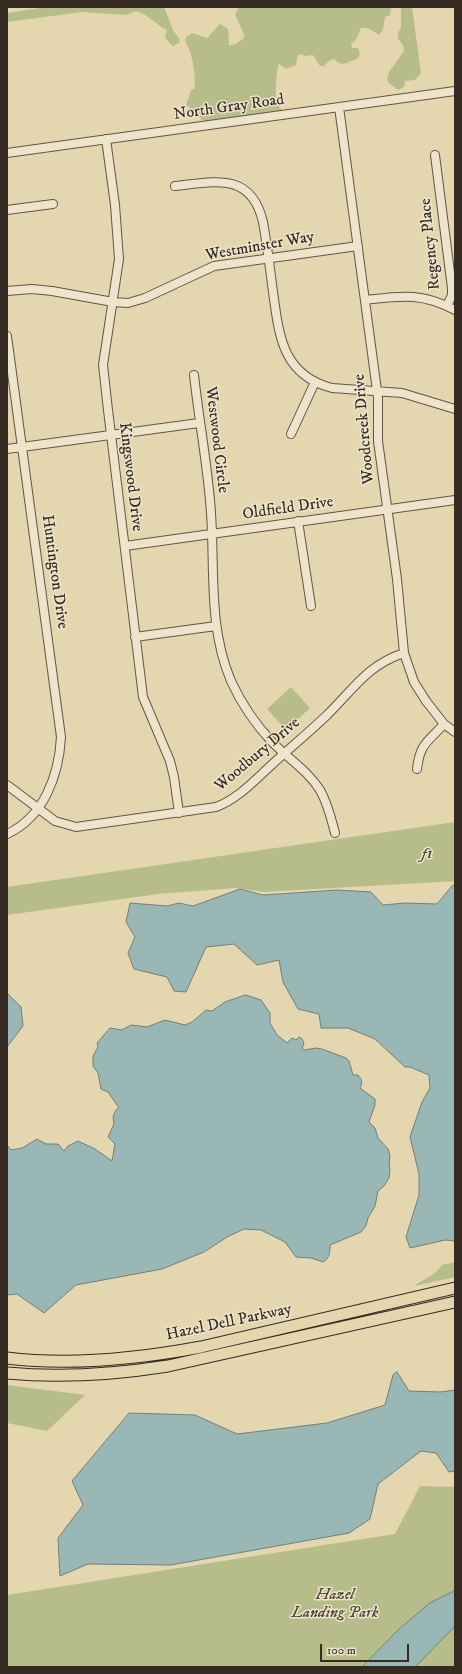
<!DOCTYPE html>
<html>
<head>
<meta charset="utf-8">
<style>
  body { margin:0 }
  #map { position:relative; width:462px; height:1674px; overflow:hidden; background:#e4d6af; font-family:"IM FELL DW Pica",serif }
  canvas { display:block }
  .frame { position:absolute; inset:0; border:8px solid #362b22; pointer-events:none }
  .scale { position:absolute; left:320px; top:1644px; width:89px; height:18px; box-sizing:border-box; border:2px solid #362b22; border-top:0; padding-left:5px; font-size:12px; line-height:14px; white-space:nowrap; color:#362b22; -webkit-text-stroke:3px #ede4cb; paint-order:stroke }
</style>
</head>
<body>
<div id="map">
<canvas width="462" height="1674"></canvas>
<div class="frame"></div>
<div class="scale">100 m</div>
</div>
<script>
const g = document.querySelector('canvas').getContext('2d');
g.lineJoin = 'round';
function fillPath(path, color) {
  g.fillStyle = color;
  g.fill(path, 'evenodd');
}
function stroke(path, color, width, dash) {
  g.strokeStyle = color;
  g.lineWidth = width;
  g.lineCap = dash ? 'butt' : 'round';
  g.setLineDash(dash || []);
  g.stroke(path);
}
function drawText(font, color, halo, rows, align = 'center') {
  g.font = font + ' "IM FELL DW Pica",serif';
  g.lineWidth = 3;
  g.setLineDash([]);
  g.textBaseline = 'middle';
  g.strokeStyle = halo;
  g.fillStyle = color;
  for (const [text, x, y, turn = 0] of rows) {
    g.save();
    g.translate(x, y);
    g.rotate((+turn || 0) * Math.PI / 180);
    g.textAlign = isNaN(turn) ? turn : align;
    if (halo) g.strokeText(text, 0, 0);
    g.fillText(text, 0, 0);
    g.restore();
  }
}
fillPath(new Path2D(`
  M47,7H164L173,30L180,40L179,43L173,46L165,38L167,30C158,26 141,8 133,12C131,13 129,14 127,15L82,12L7,22V13Z
  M239,7H391L390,15L385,17L383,30L379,35L368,28H361L357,38L351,44L352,48H358L360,54L357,59C346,62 344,68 334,59L329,61L324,66H320L313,55L305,56L302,54L298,55L296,65L286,69L279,64C276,69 275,98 277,103C278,106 281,109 283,111L205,122C197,116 193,109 186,105L191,90L195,88C195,72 193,55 185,40L187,36L192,33L207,38L220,24L228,29L229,45H234L244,38V34L235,15Z
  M401,7H412L421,73L415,80L405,81L404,87L398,90L389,83L387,79L389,72L404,51L403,45L398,39V33L401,28Z
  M291,687L310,708L286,730L267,709Z
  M455,822V881L264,892L236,888L158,894L7,915V887Z
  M455,1262V1277L414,1286C423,1279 436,1275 442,1265Z
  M7,1385L85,1395L47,1431L7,1423Z
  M420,1486L455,1487V1591L430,1603L399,1629L362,1667H7V1595L395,1534Z
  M455,1626V1667H415L419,1661Z`), '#b6bd8a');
const water = new Path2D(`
  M455,885V1241L445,1240L410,1248L406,1237L419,1195V1174L410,1137L422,1102L430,1088L429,1075L410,1067H405L375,1039L348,1028H321L319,1014L298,1009L283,982L279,960L257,965L234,944L206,947L186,992L174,991L167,977L134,969L128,953L135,937L126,922L130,903L167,906L179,903L193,906L240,889L263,895L337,890L371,892L383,905L405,903L437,904L452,886Z
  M7,993L21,1007L23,1026L7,1047Z
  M246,995L261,1000L270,1013V1023L277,1035L287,1043L292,1038L296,1040L299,1037L302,1039L304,1043L302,1049L305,1050L315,1048L322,1049L346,1058L349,1061L353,1075H358C362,1080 363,1082 360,1088L375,1099V1105L369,1122L375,1128L378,1138L388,1149L390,1156L389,1163L390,1170L389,1178L384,1186L378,1191L375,1206L368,1218L366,1226L361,1232L330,1245C330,1252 330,1258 323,1262L311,1258L296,1257L285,1242L261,1230L244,1229L227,1237L204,1252L162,1269L76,1285L44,1313L17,1294L7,1295V1145L11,1150L22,1148L37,1139L46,1144H58L64,1151L68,1146L78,1141L95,1149L112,1161L115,1144L108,1137L114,1124L113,1117L116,1110L119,1108L108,1092L101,1089L98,1073L93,1066V1056L98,1047L97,1043L110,1028L122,1030L131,1025L147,1027L165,1020L185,1025L192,1022L206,1010L212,1011L225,1002Z
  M397,1372L409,1391L440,1392L455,1390V1471L449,1472L436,1453L421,1451L378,1484L370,1519L349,1533L171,1565L88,1564L60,1576L58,1538L83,1505L72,1481L129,1413L195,1415L237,1434L327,1423L385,1405L393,1375Z
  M455,1591V1626L415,1667H362L399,1629L430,1603Z`);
fillPath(water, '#99b7b5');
stroke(water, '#717f7a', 1);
const minor = new Path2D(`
  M339,107L378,398V441L397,579L404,653L414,682L426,701L444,724L455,732
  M106,139L115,205L119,259L103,365L108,410L143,697L170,761L174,777L179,813
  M7,153L455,91
  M435,155L452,288V295L447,306
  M175,186C214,182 251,171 263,222C267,245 270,268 273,292C279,335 282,375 332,388L402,393L455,409
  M7,210L53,204
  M7,291L32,289L52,291L113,302L128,303L145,298L214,266L358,246
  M365,300C401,296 421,292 455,310
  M7,336L61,737C59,775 44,817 7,834
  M194,375C199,421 208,467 211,513C215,569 208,627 231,681C241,703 256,725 273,743C289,759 308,771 320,790C328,804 331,818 335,833
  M291,434L315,382
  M7,449L199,423
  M298,521L311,606
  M125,546L455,500
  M135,637L216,626
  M417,769C420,743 428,742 444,724
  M7,785L55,821L76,827L216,807C235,800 250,785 265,771C285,752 306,735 326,716C353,690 367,665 404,653`);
const major = new Path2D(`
  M7,1358C72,1366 137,1359 201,1347L455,1288
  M7,1373C58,1378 117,1374 168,1366L455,1302`);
stroke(minor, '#625645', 10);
stroke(major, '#362b22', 13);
stroke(minor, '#ede4cb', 8);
stroke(major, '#e4d6af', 11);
drawText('16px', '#362b22', '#ede4cb', [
  ["North Gray Road",229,108,-8],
  ["Regency Place",431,244,-96],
  ["Westminster Way",260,247,-10],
  ["Woodcreek Drive",365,429,-95],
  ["Westwood Circle",216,440,83],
  ["Kingswood Drive",130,477,83],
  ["Oldfield Drive",288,509,-8],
  ["Huntington Drive",54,572,82],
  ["Woodbury Drive",258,755,-40],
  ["Hazel Dell Parkway",229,1323,-12]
]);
drawText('italic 16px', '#504837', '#ede4cb', [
  ["f1",427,855],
  ["Hazel",335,1596],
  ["Landing Park",335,1614]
]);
</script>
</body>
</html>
